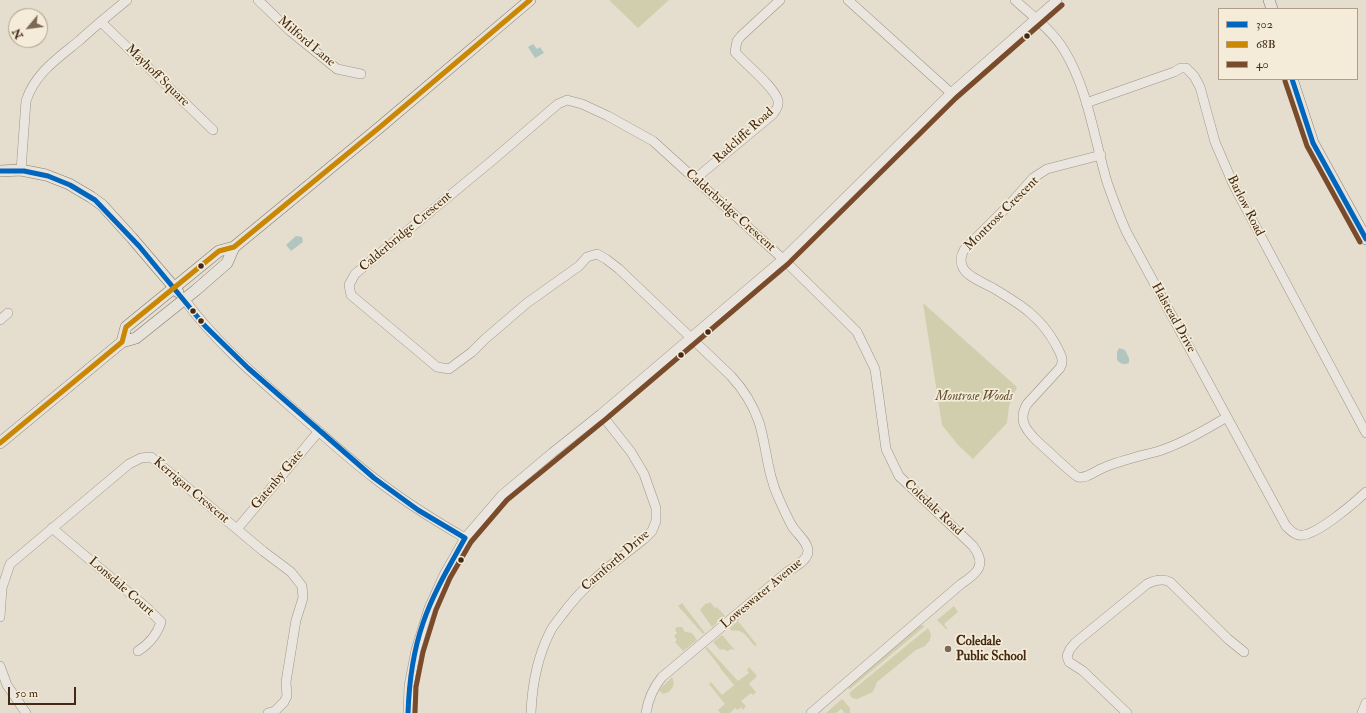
<!DOCTYPE html>
<html>
<head>
<meta charset="utf-8">
<style>
  body { margin:0 }
  #map { position:relative; width:1366px; height:713px; overflow:hidden; background:#e5dece; font-family:"IM FELL Double Pica",serif }
  canvas { display:block }
  .legend { position:absolute; left:1218px; top:8px; width:140px; height:72px; box-sizing:border-box; background:#f4ecd9; border:1px solid #ae9e89; margin:0; padding:5px 7px; list-style:none; font-size:12px; color:#442a12 }
  .legend li { display:flex; align-items:center; gap:8px; height:20px }
  .legend b { width:20px; border:1px solid #ae9e89 }
  .north { position:absolute; left:8px; top:8px; width:40px; height:40px; box-sizing:border-box; background:#f4ecd9; border:1px solid #ae9e89; border-radius:50%; rotate:241deg; font-size:11px; font-weight:700; line-height:16px; text-align:center; color:#442a12 }
  .north::after { content:''; display:block; margin:auto; width:14px; height:18px; background:#7c6954; clip-path:polygon(50% 0,100% 100%,50% 72%,0 100%) }
  .scale { position:absolute; left:8px; top:687px; width:68px; height:18px; box-sizing:border-box; border:2px solid #442a12; border-top:0; padding-left:5px; font-size:12px; line-height:14px; white-space:nowrap; color:#442a12; -webkit-text-stroke:3px #f4ecd9; paint-order:stroke }
</style>
</head>
<body>
<div id="map">
<canvas width="1366" height="713"></canvas>
<ul class="legend">
<li><b style="height:5px;background:#0065bd"></b>302</li>
<li><b style="height:5px;background:#ca8704"></b>68B</li>
<li><b style="height:5px;background:#7a4b2a"></b>40</li>
</ul>
<div class="north">N</div>
<div class="scale">50 m</div>
</div>
<script>
const g = document.querySelector('canvas').getContext('2d');
g.lineJoin = 'round';
function fillPath(path, color) {
  g.fillStyle = color;
  g.fill(path, 'evenodd');
}
function stroke(path, color, width, dash) {
  g.strokeStyle = color;
  g.lineWidth = width;
  g.lineCap = dash ? 'butt' : 'round';
  g.setLineDash(dash || []);
  g.stroke(path);
}
function drawText(font, color, halo, rows, align = 'center') {
  g.font = font + ' "IM FELL Double Pica",serif';
  g.lineWidth = 3.5;
  g.setLineDash([]);
  g.textBaseline = 'middle';
  g.strokeStyle = halo;
  g.fillStyle = color;
  for (const [text, x, y, turn = 0] of rows) {
    g.save();
    g.translate(x, y);
    g.rotate((+turn || 0) * Math.PI / 180);
    g.textAlign = isNaN(turn) ? turn : align;
    if (halo) g.strokeText(text, 0, 0);
    g.fillText(text, 0, 0);
    g.restore();
  }
}
fillPath(new Path2D(`
  M609,0H669L638,28Z
  M923,303L1017,387L1009,406L1007,423L973,459L958,445L942,425Z
  M710,602L715,608L717,607L725,616L712,627L700,610L706,603L707,604Z
  M682,603L705,633L703,634L678,606Z
  M954,606L958,612L944,624L948,629H946L937,620Z
  M738,621L757,645L755,646C748,640 745,628 732,631L730,628Z
  M920,625L925,626L849,690L848,686Z
  M677,627H682L685,632L692,633L697,640L683,651L675,642L677,640L674,636L677,633L675,630Z
  M928,628L931,634L930,640L925,646L916,650L877,682L873,692L857,699L852,698L849,693Z
  M722,635L735,650L732,649L727,651L723,649L720,650L713,642Z
  M707,647L738,681L749,673L747,670L749,667L757,676L749,684L756,692L753,695L751,693L741,701L746,706L743,710L741,707L738,710L735,708L730,713H720L718,710L725,704L709,684L711,682L722,695L734,685L720,668V667L705,648Z
  M672,677C676,685 672,692 663,694L659,690Z
  M842,699L850,708V713H845L841,709L836,713H826Z`), '#d0ceac');
fillPath(new Path2D(`
  M533,44L537,49L540,47L544,53L535,58L528,47Z
  M296,236L302,237L303,242L291,251L286,245Z
  M1119,348L1125,350L1129,358V363C1123,365 1121,364 1117,360V352Z`), '#b1c6c1');
const minor = new Path2D(`
  M258,0L289,30L337,69L361,74
  M848,0L951,93
  M1015,0C1031,15 1052,30 1064,50C1088,89 1094,138 1107,182C1113,199 1119,216 1127,233L1286,526C1290,530 1293,534 1299,535C1314,538 1354,503 1366,492
  M101,22L213,130
  M1086,103L1174,72L1181,68H1186L1194,76L1200,87L1215,142L1234,186L1366,433
  M1101,155L1047,169L1033,178L1009,205L964,250C961,255 960,262 963,268C968,277 984,283 993,288C1020,304 1041,317 1056,345C1060,353 1065,360 1060,368L1027,404C1018,420 1025,429 1037,441C1043,446 1074,476 1078,477C1087,479 1095,471 1103,468C1121,460 1141,456 1159,451C1183,443 1205,430 1227,417
  M21,170L26,101C35,73 58,58 80,40C95,26 111,13 127,0
  M695,179L772,115C775,112 779,106 778,101C776,88 745,64 735,52L737,41L741,36L780,0
  M184,299C216,343 259,379 300,415C324,436 348,458 374,478C402,500 434,520 465,538
  M0,320L8,313
  M52,528L146,607L161,622C157,635 149,644 138,651
  M237,529L319,431
  M0,617L2,588L10,564L129,464L141,458L151,457L263,551L291,572L302,586L303,598L296,620L286,682L287,696L284,702L275,711L268,713
  M0,666L7,685L26,713
  M408,713L409,686L416,650L429,608L444,575L465,538L502,495L552,453L601,414L783,259L951,93L1057,0
  M531,713C532,686 538,655 551,630C554,625 558,620 562,615C584,584 615,562 644,539L652,531L656,521V508L644,474L631,452L601,414
  M646,713C648,699 653,688 662,677L787,572C794,567 808,561 808,551C808,542 797,534 792,526C787,517 783,508 779,499C767,474 767,448 759,422C753,405 743,389 731,376L619,269L606,259L597,254L587,257L579,266L527,303L485,339L472,352L449,369L437,367L351,295L349,285L355,274L494,159L552,109L558,104L567,100L582,104L608,116L653,141L783,259L843,318L857,332L875,369L886,449L899,476L973,546C987,565 978,573 961,584L811,713
  M1127,713L1083,671L1069,662L1067,656L1070,649L1076,642L1147,584C1155,580 1162,578 1170,582L1228,639L1244,652
  M1362,713L1366,703`);
const major = new Path2D(`
  M1269,0L1272,9
  M1292,79L1313,143L1366,239
  M0,171L21,170L46,175L69,184L91,197L102,205L132,238L178,292
  M122,342L126,327L219,251L234,247L380,127L530,0
  M0,443L122,342L136,338L196,290L227,263L234,247`);
stroke(minor, '#9b9488', 10);
stroke(major, '#847c6f', 12);
stroke(minor, '#eae6df', 9);
stroke(major, '#e7e3da', 11);
stroke(new Path2D(`
  M1292,79L1313,143L1366,239
  M0,171H24L48,176L70,185L95,200L139,246L205,326L248,368L374,478L418,510L465,538
  M408,713C409,683 413,652 423,623C433,593 450,565 465,538`), '#0065bd', 5);
stroke(new Path2D(`
  M0,443L122,342L126,327L219,251L234,247L380,127L530,0`), '#ca8704', 5);
stroke(new Path2D(`
  M1285,81L1307,146L1360,242
  M415,713L416,687L423,652L436,610L450,578L471,542L507,500L606,419L788,264L956,98L1062,5`), '#7a4b2a', 5);
for (const [x, y, r, color] of [
  [1027,36,3.5,"#442a12"],
  [201,266,3.5,"#442a12"],
  [193,311,3.5,"#442a12"],
  [201,321,3.5,"#442a12"],
  [708,332,3.5,"#442a12"],
  [681,355,3.5,"#442a12"],
  [461,560,3.5,"#442a12"],
  [948,649,4,"#7c6954"]
]) {
  const dot = new Path2D();
  dot.arc(x, y, r, 0, 2 * Math.PI);
  g.fillStyle = color;
  g.fill(dot);
  stroke(dot, '#f4ecd9', 1.5);
}
drawText('13px', '#442a12', '#f4ecd9', [
  ["Milford Lane",306,42,40],
  ["Mayhoff Square",157,76,44],
  ["Radcliffe Road",744,136,-42],
  ["Barlow Road",1245,206,63],
  ["Calderbridge Crescent",730,211,42],
  ["Montrose Crescent",1002,214,-45],
  ["Calderbridge Crescent",406,232,-40],
  ["Halstead Drive",1173,318,61],
  ["Gatenby Gate",278,480,-50],
  ["Kerrigan Crescent",191,491,40],
  ["Coledale Road",933,508,43],
  ["Carnforth Drive",616,561,-41],
  ["Lonsdale Court",121,587,41],
  ["Loweswater Avenue",762,594,-40]
]);
drawText('italic 13px', '#635032', '#f4ecd9', [
  ["Montrose Woods",974,397]
]);
drawText('bold 13px', '#442a12', '#f4ecd9', [
  ["Coledale",956,642],
  ["Public School",956,657]
], 'left');
</script>
</body>
</html>
